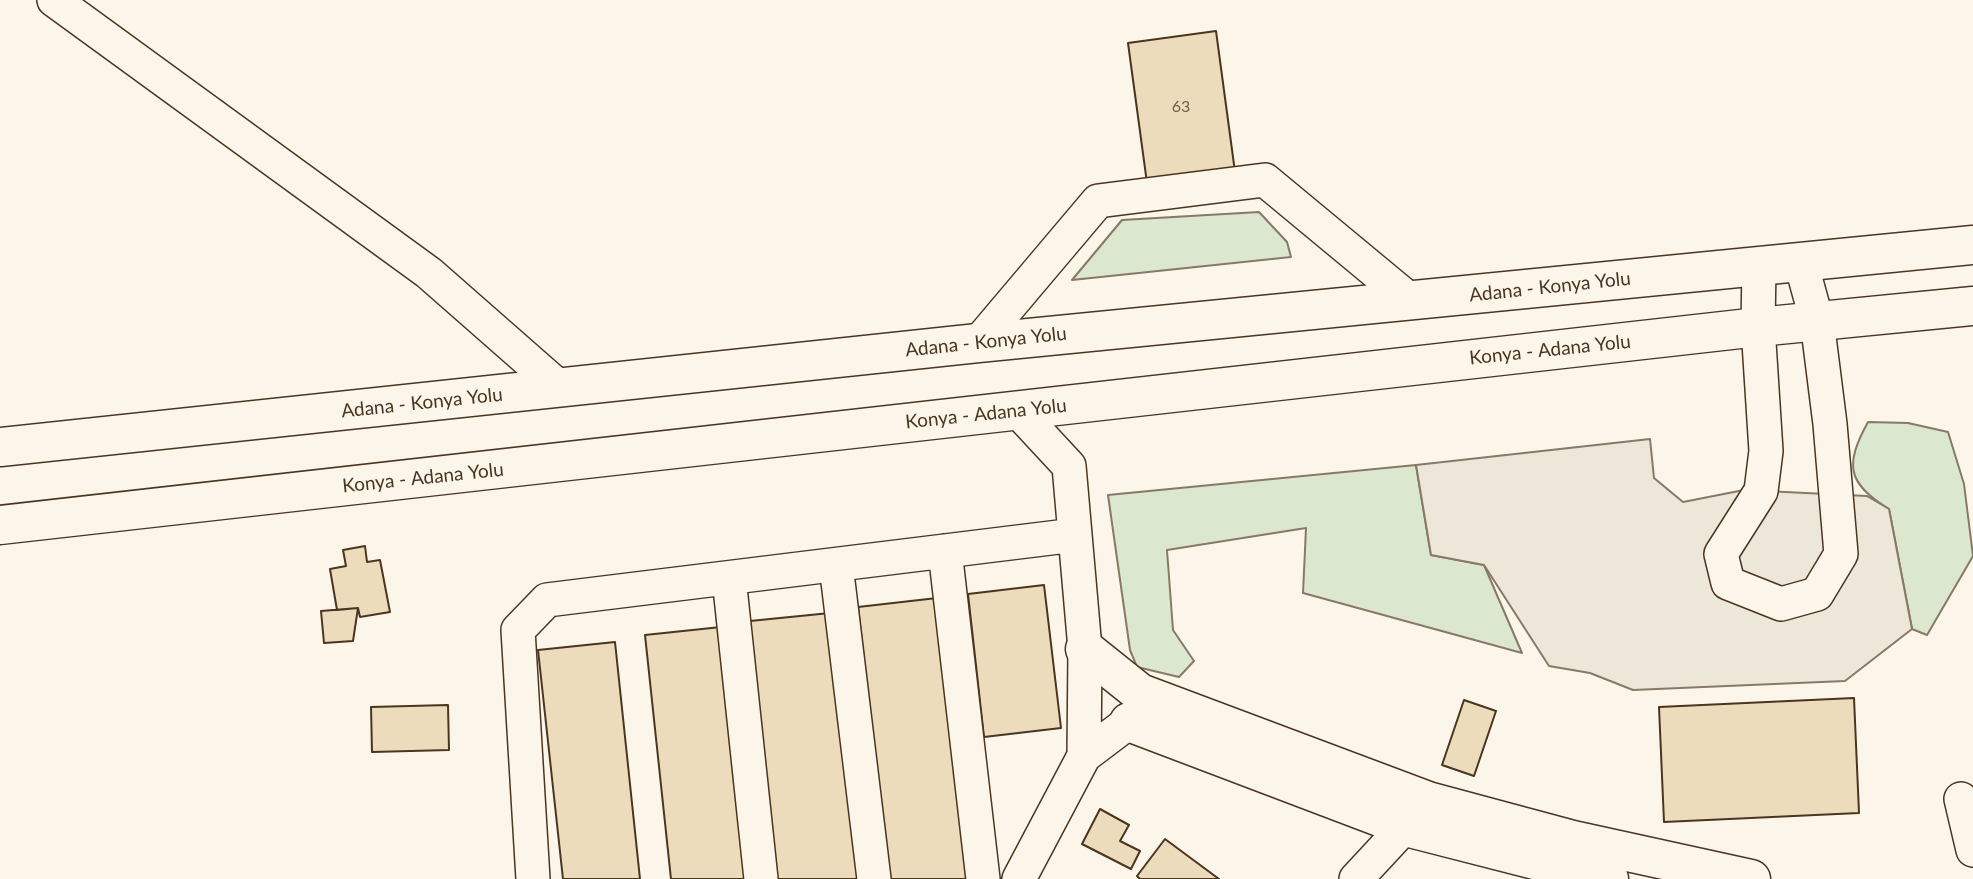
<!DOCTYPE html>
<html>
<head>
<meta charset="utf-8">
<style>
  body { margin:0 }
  canvas { display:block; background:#fbf6e9 }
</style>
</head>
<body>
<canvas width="1973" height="879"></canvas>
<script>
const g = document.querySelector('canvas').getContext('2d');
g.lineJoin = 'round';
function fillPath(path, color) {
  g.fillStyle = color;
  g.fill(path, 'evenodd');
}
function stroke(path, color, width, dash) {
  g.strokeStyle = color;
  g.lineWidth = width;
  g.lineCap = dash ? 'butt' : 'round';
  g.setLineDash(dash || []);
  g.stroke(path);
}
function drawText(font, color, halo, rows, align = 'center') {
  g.font = font + ' Lato,sans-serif';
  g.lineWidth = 5;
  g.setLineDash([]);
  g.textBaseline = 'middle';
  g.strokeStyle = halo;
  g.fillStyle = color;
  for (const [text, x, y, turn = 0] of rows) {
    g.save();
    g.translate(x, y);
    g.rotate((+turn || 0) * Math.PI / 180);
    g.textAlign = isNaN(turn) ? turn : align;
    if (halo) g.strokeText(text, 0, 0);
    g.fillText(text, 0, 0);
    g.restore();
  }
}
const green = new Path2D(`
  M1259,212L1287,242L1291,257L1072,280L1122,220Z
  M1868,422L1908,423L1948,432L1964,484L1973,556L1927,635L1912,629L1889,509C1846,483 1845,464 1868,422Z
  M1416,465L1431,555L1484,565L1522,653L1303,593L1306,528L1167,550L1173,630L1194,661L1179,677L1137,667L1130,650L1108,495Z`);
fillPath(green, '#dce7d0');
stroke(green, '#887966', 2);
const parking = new Path2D(`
  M1650,439L1654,478L1683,502L1744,490L1867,496L1889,509L1912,629L1845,681L1633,690L1590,673L1549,666L1484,565L1431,555L1416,465Z`);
fillPath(parking, '#ede7d9');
stroke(parking, '#887966', 2);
const building = new Path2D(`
  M1216,31L1235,172L1147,183L1128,43Z
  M365,546L367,562L380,560L390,612L360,617L358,608L337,610L330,569L346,566L343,550Z
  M1044,585L1061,728L984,737L968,594Z
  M937,598L969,879H889L858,607Z
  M358,608L353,641L324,643L321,611Z
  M830,613L858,879H776L750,621Z
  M721,627L748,879H671L645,635Z
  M615,642L640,879H563L538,650Z
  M1854,698L1859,813L1664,822L1659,707Z
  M1464,700L1496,711L1474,776L1442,765Z
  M448,705L449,750L372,752L371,707Z
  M1100,809L1129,825L1120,841L1140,851L1131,869L1082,844Z
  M1165,839L1219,879H1140L1137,876Z`);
fillPath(building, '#ecdcbc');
stroke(building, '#4a3520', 2);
const minor = new Path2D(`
  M54,0L429,273L560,388
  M1759,266L1758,327L1766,451L1761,491L1721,554L1728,583L1781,604L1817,594L1841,554L1830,424L1817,321L1801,263
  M978,343L1098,201L1265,180L1411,301
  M1017,410L1069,466L1085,649L1084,756
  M945,551L983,879
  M836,565L874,879
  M729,578L761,879
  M1961,799L1973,850
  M533,879L518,630L547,600L1075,535
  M1019,879L1084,756L1129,722
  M1356,879L1422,808`);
const major = new Path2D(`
  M1085,649L1140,693L1428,801L1573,840L1751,879
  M1129,722L1406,827L1609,879`);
const highway = new Path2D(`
  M0,447L978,343L1973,245
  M0,525L1758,327L1973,306`);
stroke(minor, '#4a3520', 36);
stroke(major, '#4a3520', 41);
stroke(highway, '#4a3520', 41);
stroke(minor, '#fbf6e9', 33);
stroke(major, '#fbf6e9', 38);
stroke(highway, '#fbf6e9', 38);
drawText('16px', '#725f47', null, [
  ["63",1181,107]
]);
drawText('19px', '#4a3520', '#fbf6e9', [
  ["Adana - Konya Yolu",1550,287,-6],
  ["Adana - Konya Yolu",986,342,-6],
  ["Konya - Adana Yolu",1550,350,-6],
  ["Adana - Konya Yolu",422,403,-6],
  ["Konya - Adana Yolu",986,414,-6],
  ["Konya - Adana Yolu",423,478,-6]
]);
</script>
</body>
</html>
